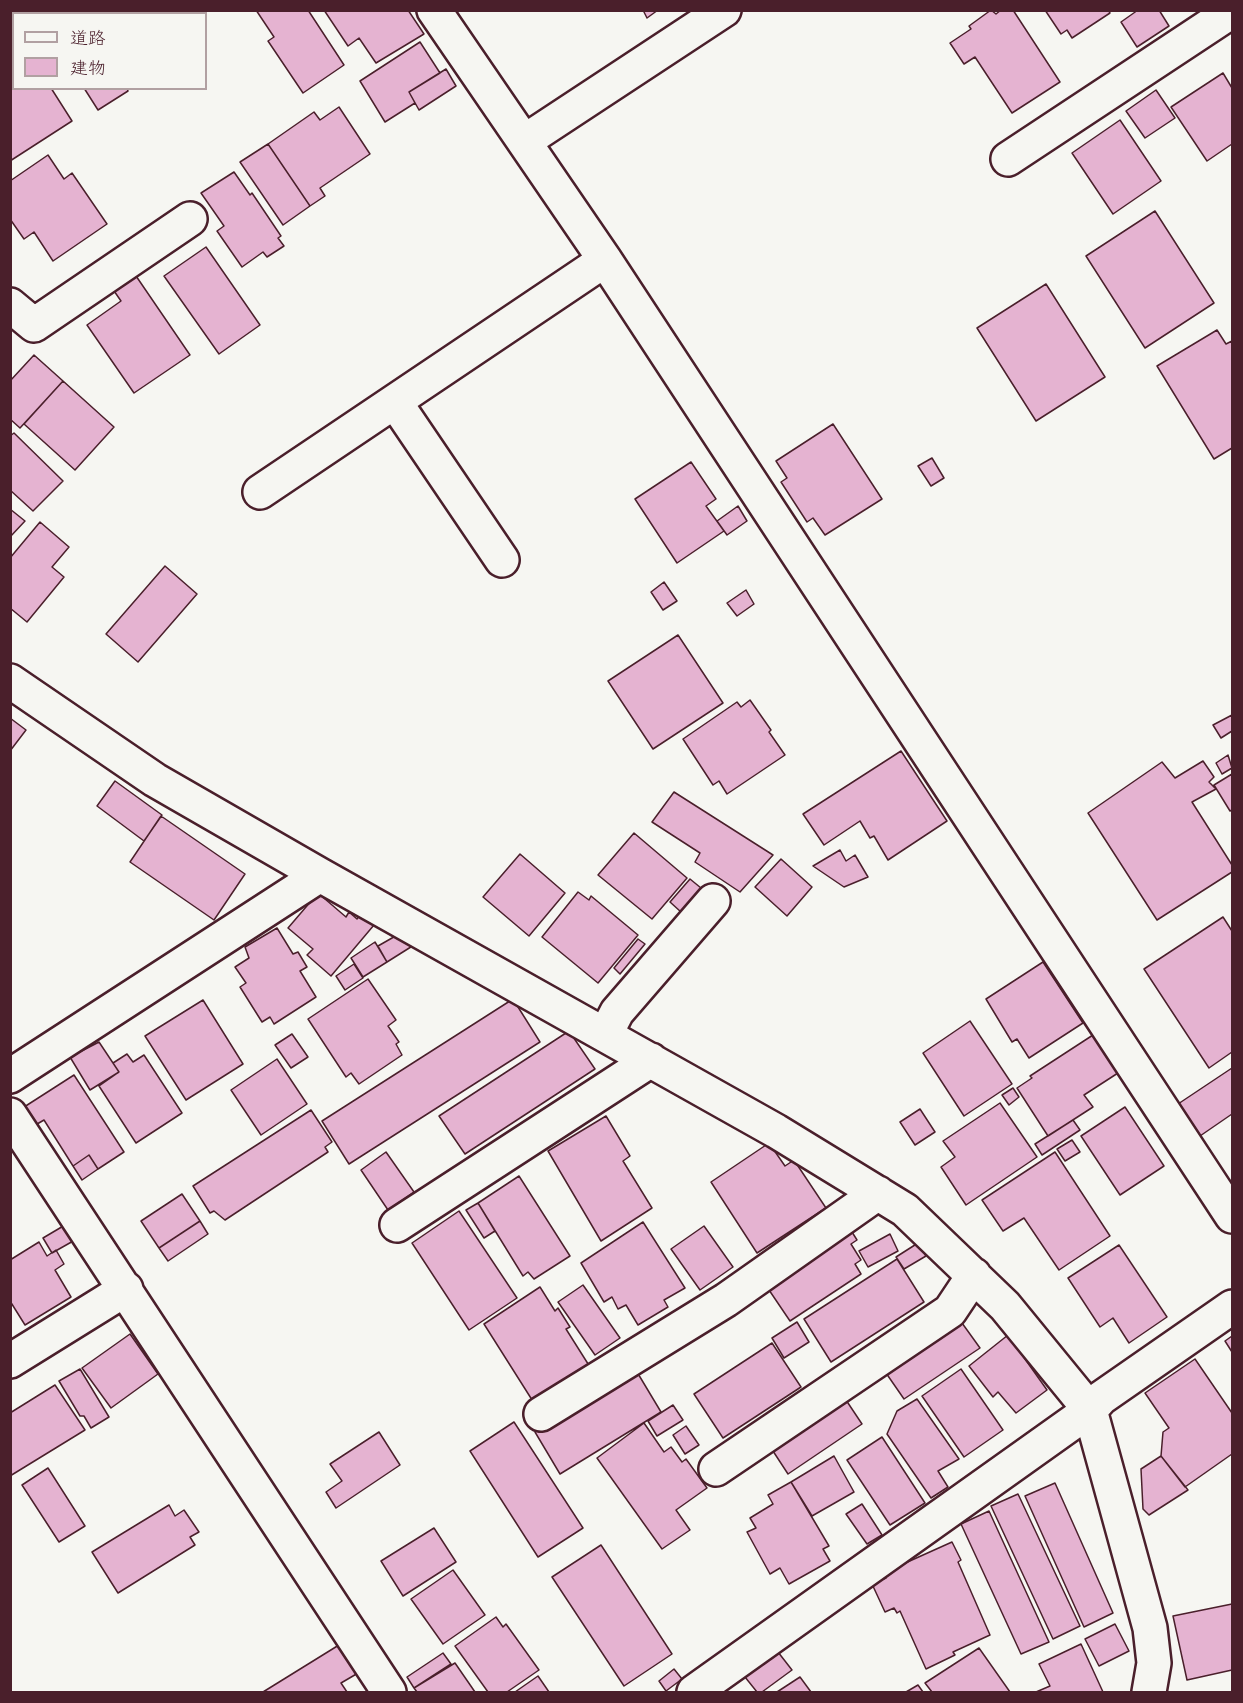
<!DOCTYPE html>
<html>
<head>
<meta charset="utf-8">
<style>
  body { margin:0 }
  #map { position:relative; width:1243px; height:1703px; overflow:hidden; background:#f6f6f2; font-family:"Gochi Hand","Klee One",sans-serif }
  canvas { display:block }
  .frame { position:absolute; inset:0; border:12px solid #4a1f2b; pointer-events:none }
  .legend { position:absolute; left:12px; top:12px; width:195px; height:78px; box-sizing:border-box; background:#f6f6f2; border:2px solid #b1a0a2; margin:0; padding:8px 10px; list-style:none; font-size:18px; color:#4a1f2b }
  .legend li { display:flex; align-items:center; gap:12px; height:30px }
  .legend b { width:30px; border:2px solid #b1a0a2 }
</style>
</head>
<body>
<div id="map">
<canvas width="1243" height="1703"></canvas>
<div class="frame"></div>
<ul class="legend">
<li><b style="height:8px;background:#f6f6f2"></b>道路</li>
<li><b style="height:16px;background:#e5b3d1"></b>建物</li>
</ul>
</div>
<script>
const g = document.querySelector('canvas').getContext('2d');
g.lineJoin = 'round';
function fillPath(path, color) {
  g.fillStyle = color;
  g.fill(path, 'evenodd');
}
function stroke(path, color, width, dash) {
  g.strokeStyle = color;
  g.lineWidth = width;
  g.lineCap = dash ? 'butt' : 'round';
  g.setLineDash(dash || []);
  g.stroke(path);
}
const building = new Path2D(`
  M256,10H308L344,65L303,93L268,41L274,37Z
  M324,10H408L424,34L376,63L359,38L348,46Z
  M643,10H658L647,18Z
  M991,10L996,14L1001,10H1013L1060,82L1012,113L975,57L964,64L950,43L971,29L969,26Z
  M1045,10H1108L1110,13L1072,38L1067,30L1061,34Z
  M1138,10H1159L1169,26L1137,47L1121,22Z
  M420,42L440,73L409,92L415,103L385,122L360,81Z
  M446,69L456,86L419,110L409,92Z
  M1223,73L1232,88V144L1207,161L1171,107Z
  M14,87L51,88L72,121L10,161V89Z
  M84,88H127L128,91L98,110Z
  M1156,90L1175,118L1145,138L1126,111Z
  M339,107L370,154L320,188L325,196L310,206L268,144L314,112L320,120Z
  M1120,120L1161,181L1113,214L1072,153Z
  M268,144L310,206L283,225L240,162Z
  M48,155L64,179L72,173L107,224L53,261L34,232L24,239L10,219V181Z
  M234,172L250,195L252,193L281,236L278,238L284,246L267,257L263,252L242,267L217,231L224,226L201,193Z
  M1155,211L1214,303L1145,348L1086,256Z
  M206,247L260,325L219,354L164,276Z
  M134,273L190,355L134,393L87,325L121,301L112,288Z
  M1046,284L1105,377L1036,421L977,328Z
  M1217,330L1226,344L1232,341V448L1214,459L1157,366Z
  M34,355L63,381L20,428L10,419V381Z
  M63,381L114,427L75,470L24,424Z
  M833,424L882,499L825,535L813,518L807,522L781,482L787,478L776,461Z
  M14,433L63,481L33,511L10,490V436Z
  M932,458L944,478L931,486L918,466Z
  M691,462L716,499L706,506L724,531L677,563L635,499Z
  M738,506L747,521L727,535L717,521Z
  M10,509L25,521L10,537Z
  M40,522L69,547L52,567L64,577L27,622L10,608V558Z
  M165,566L197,594L138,662L106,634Z
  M664,582L677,601L663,610L651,592Z
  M746,590L754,604L737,616L727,603Z
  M678,635L723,703L653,749L608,681Z
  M750,700L771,730L769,732L785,755L727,794L719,781L713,785L683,739L737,702L741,707Z
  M1232,715V731L1221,738L1213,725Z
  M10,718L26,730L10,751Z
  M901,751L947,821L888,860L874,836L870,838L860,821L824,845L803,814Z
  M1228,755L1232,768L1222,774L1216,763Z
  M1203,761L1214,777L1209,782L1216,789L1192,802L1232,865V872L1157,920L1088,813L1162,762L1175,778Z
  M1232,774V810L1230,811L1214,785Z
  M115,781L162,815L144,841L97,806Z
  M674,792L773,855L740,892L695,862L700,853L652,822Z
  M161,816L245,874L214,920L130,862Z
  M634,833L687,878L652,919L598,875Z
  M840,850L846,861L855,855L868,877L844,887L813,866Z
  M520,854L565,893L529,936L483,897Z
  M781,859L812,887L787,916L755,887Z
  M690,879L701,888L681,912L670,902Z
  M578,892L589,900L591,896L638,935L598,983L542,937Z
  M318,893L346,917L349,912L357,919L359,916L374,925L331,976L307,955L313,949L288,928Z
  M1223,917L1232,931V1052L1209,1068L1144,969Z
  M277,928L293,954L298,952L307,967L300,971L316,997L274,1024L270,1017L262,1022L240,987L246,983L235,967L249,958L245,947Z
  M399,934L414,945L387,962L378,946Z
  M638,939L645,944L620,974L614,968Z
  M375,942L387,962L363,977L351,958Z
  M1043,962L1083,1023L1029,1058L1017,1039L1012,1042L986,999Z
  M354,964L363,978L345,990L336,976Z
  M368,979L396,1020L388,1026L399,1042L396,1044L402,1055L359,1084L351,1073L346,1077L308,1019Z
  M513,999L540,1042L349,1164L322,1121Z
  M203,1000L243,1064L186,1100L145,1036Z
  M970,1021L1012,1084L964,1116L923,1053Z
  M569,1031L595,1069L465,1154L439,1116Z
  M292,1034L308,1057L291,1068L275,1045Z
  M1093,1035L1118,1073L1084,1095L1093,1107L1048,1136L1017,1088L1032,1078L1030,1076Z
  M99,1042L119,1072L90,1090L70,1057Z
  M127,1054L133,1062L144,1055L182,1113L136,1143L99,1086L119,1072L113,1063Z
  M277,1059L307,1104L261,1135L231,1090Z
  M1232,1068V1114L1200,1136L1178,1104Z
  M74,1075L124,1152L98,1169L89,1155L73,1166L44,1120L32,1127L21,1109Z
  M1013,1088L1019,1097L1009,1105L1002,1095Z
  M1000,1103L1037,1157L966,1205L941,1167L955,1157L943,1141Z
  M1125,1107L1164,1166L1120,1195L1081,1136Z
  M920,1109L935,1132L915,1145L900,1122Z
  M311,1110L332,1142L325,1147L328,1152L225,1220L214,1211L210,1213L193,1186Z
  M606,1116L630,1156L623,1161L652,1208L601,1241L548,1151Z
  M1073,1120L1080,1130L1042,1155L1035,1144Z
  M1072,1140L1080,1152L1065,1161L1057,1149Z
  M769,1143L785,1166L794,1160L826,1208L757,1253L711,1182Z
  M386,1152L414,1192L388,1210L361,1170Z
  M1055,1152L1110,1236L1059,1270L1024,1218L1003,1231L982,1200Z
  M89,1155L98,1169L82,1180L73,1166Z
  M519,1176L570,1256L534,1279L528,1272L523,1276L478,1203Z
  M182,1194L200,1221L159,1248L141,1221Z
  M478,1203L495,1231L484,1238L466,1210Z
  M459,1211L517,1298L469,1330L412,1243Z
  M200,1221L208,1234L168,1261L159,1248Z
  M643,1222L685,1288L664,1300L668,1307L638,1325L626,1305L618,1309L612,1297L604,1302L581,1263Z
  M65,1225L75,1240L52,1253L43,1238Z
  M704,1226L733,1267L700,1290L671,1249Z
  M852,1232L857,1240L851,1244L861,1260L855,1264L861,1274L790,1321L767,1287Z
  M890,1234L898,1251L868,1267L859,1251Z
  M39,1242L47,1256L56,1250L64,1264L55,1270L71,1297L25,1325L10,1301V1260Z
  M918,1243L926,1256L904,1269L896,1257Z
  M1119,1245L1167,1317L1129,1343L1113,1318L1100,1327L1068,1278Z
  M897,1259L924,1302L831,1362L804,1319Z
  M583,1285L620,1338L595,1355L558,1302Z
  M540,1287L555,1311L558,1308L570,1327L566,1329L590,1367L534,1403L484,1324Z
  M797,1322L809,1342L784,1358L772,1338Z
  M962,1323L980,1348L904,1399L886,1373Z
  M130,1334L158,1374L111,1408L82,1368Z
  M1008,1335L1047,1390L1016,1413L998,1392L993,1397L969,1366Z
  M1232,1336V1352L1225,1341Z
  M772,1343L801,1387L723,1438L694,1394Z
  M1195,1359L1232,1413V1454L1185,1487L1161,1456L1163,1432L1169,1428L1145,1393Z
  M80,1369L109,1417L91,1428L84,1416H80L59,1381Z
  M961,1369L1003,1430L964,1457L922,1396Z
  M637,1372L661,1412L560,1474L535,1432Z
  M55,1385L85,1430L10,1476V1413Z
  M917,1399L959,1459L938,1471L948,1487L931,1498L887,1434L897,1411Z
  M846,1400L862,1424L788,1474L771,1448Z
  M673,1405L683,1420L657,1436L648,1421Z
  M514,1422L583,1528L538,1557L470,1451Z
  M644,1423L664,1452L671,1447L682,1462L686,1459L707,1488L676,1510L690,1530L662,1549L597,1458Z
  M686,1426L699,1445L685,1454L673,1435Z
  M379,1432L400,1465L336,1508L326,1492L342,1481L330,1464Z
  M882,1437L925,1503L890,1525L847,1460Z
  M834,1456L854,1492L812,1516L791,1482Z
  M1161,1456L1188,1490L1149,1515L1143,1509L1141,1469Z
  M48,1468L85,1526L59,1542L22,1485Z
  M791,1482L829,1546L823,1549L830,1561L789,1584L780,1568L770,1574L747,1532L756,1528L750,1518L773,1504L768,1495Z
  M1055,1483L1113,1613L1084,1627L1025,1496Z
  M1018,1494L1080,1626L1053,1639L991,1506Z
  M862,1504L882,1535L867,1544L846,1514Z
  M169,1505L175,1516L184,1510L199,1532L190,1537L195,1545L118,1593L92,1552Z
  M989,1511L1049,1642L1021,1654L961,1524Z
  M434,1528L456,1562L403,1596L381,1561Z
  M952,1542L961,1560L958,1562L990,1635L953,1652L955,1655L926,1669L900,1611L897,1613L894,1608L885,1612L872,1584L886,1578L883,1573Z
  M601,1545L672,1654L624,1686L552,1577Z
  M453,1570L485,1615L443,1644L411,1599Z
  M1232,1604V1670L1187,1680L1173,1616Z
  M496,1617L503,1627L506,1624L539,1670L507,1692H488L455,1646Z
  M1115,1624L1129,1651L1099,1666L1085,1639Z
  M347,1640L365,1669L341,1683L347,1692H263Z
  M1081,1644L1103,1692H1036L1050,1686L1039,1664Z
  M979,1648L1010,1692H932L925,1683Z
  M778,1652L792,1670L762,1692H757L745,1677Z
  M443,1653L451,1664L414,1688L407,1677Z
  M455,1663L475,1692H417L414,1688Z
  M674,1669L682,1679L666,1691L659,1681Z
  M538,1676L549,1692H515Z
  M800,1677L811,1692H777Z
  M918,1685L923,1692H906Z`);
fillPath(building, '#e5b3d1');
stroke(building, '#4a1f2b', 1.5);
const minor = new Path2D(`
  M434,10L605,260L1232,1216
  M525,141L724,10
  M1008,159L1232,11
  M10,305L34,325L190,219
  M395,402L502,560
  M260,492L605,260
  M10,681L155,780L320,875L776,1131L905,1210L1005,1306L1090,1410L1150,1628L1154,1663L1149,1692
  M605,1035L617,1012L713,901
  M10,1076L320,875
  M10,1115L389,1692
  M397,1225L651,1060
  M10,1361L126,1289
  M541,1414L726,1300L878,1193
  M716,1469L950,1311L974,1275
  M694,1692L1090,1410L1101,1398L1232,1307`);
const major = new Path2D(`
  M50,14L55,10
  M10,40L14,38`);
stroke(minor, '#4a1f2b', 38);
stroke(major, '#4a1f2b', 38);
stroke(minor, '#f6f6f2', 33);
stroke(major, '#f6f6f2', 33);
</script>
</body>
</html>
